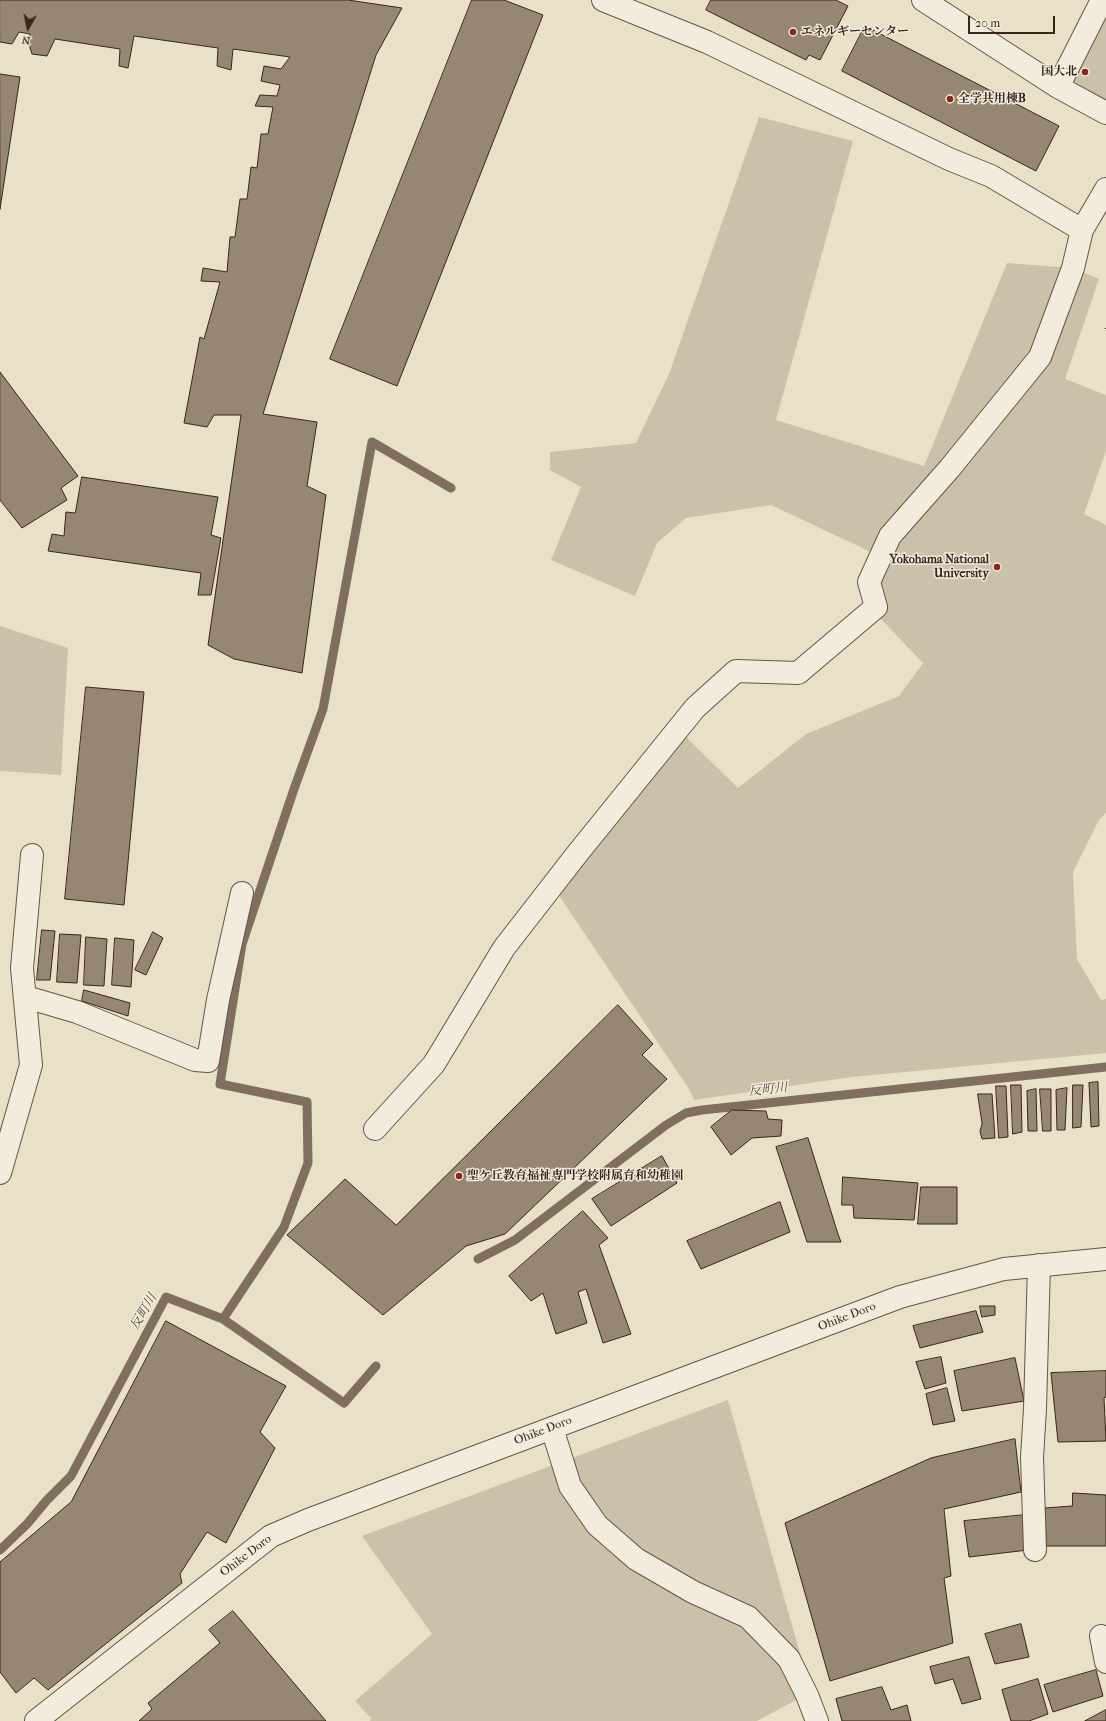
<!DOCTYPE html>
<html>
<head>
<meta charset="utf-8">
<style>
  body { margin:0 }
  #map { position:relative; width:1106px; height:1721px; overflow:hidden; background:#e9e1c7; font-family:"IM FELL French Canon",serif }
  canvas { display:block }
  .north { position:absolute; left:8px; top:8px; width:40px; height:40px; -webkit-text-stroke:3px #f1ecdb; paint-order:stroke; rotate:189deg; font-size:11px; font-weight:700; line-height:16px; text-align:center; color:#3a251a }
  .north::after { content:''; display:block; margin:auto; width:14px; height:18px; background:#3a251a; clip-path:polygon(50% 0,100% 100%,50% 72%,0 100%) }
  .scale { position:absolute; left:968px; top:16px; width:87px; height:18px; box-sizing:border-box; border:2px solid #3a251a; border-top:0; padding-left:5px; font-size:12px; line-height:14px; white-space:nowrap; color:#3a251a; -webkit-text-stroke:3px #f1ecdb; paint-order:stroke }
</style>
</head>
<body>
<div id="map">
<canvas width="1106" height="1721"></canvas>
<div class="north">N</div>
<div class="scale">20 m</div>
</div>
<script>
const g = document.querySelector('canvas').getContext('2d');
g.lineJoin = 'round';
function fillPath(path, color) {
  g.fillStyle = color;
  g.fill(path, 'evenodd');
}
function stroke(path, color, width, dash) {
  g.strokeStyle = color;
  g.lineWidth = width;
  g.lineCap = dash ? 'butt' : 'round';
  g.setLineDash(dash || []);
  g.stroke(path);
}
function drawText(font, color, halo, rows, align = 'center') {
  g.font = font + ' "IM FELL French Canon","Noto Serif JP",serif';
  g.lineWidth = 3;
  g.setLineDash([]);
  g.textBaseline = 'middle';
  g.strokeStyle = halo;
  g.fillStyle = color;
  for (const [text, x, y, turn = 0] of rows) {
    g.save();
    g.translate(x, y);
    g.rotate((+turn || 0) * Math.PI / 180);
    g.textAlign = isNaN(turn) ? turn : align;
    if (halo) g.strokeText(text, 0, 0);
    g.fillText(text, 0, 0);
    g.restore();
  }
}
fillPath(new Path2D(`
  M1106,2V116L1058,87Z
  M759,117L853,141L776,420L924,466L1007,263L1073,268L1099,279L1065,379L1106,395V451L1084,514L1106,525V813L1099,820L1073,872L1077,959L1101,1000L1106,999V1053L852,1077L694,1100L689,1089L556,891L682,733L738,788L806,734L899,696L923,663L881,619L869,582L888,560L771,505L686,518L657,543L635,596L551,560L581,487L550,470V452L636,443L669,374Z
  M0,626L68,648L61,775L0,771Z
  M728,1400L811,1692L757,1721H370L371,1718L355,1701L432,1634L362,1536Z`), '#cbc1aa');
stroke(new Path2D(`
  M478,1259L515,1240L666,1125L686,1113L702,1110L1106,1067
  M223,1319L284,1227L308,1163L307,1102L220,1084L242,944L294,789L323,709L372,442L451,488
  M0,1550L27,1524L47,1500L71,1476L166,1297L223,1319L344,1403L376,1366`), '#806f5e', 9);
const building = new Path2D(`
  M0,0H348L402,8L376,55L263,414L317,422L307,486L326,495L302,673L234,659L208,645L241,415H214L207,427L184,423L200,337L204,339L220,282L201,281L203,268L227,272L230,237H235L240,199H247L251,167L257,168L261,134H268L273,107L255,106L260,95L277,96L280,85L261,81L264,66L281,69L290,57L233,49L231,70L217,66L218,48L134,36L128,68L119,66L120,49L55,39L47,56L32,54L30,48V34L19,32L12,44L0,42Z
  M472,0H504L543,15L397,386L330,359Z
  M711,0H836L848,6L820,60L809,55L806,60L706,10Z
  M865,26L1059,126L1036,171L842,71Z
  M0,74L20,77L0,209Z
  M0,372L78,476L61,488L67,500L22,528L0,500Z
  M82,477L218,497L211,535L221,538L211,595H198L201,573L48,551L52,534L64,536L66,512L75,513Z
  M86,687L144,692L124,905L65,899Z
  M42,930L55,931L50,980H37Z
  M153,932L163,938L146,975L135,970Z
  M60,934L81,935L77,983L57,982Z
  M86,937L107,939L104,986L84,985Z
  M115,938L134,940L131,987L112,985Z
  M84,990L130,1003L128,1016L82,1001Z
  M618,1005L653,1044L642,1055L667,1079L505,1234L466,1246L383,1315L287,1235L345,1179L396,1225Z
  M1098,1082L1099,1126L1091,1127L1089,1083Z
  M1011,1085H1021L1022,1132L1013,1134Z
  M1073,1085H1083L1081,1127L1073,1128Z
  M996,1086H1006L1008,1137L999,1138Z
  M1067,1088L1065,1130H1057L1056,1090Z
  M1036,1089L1037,1131H1028L1027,1091Z
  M1040,1089H1051V1131H1043Z
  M978,1094H992L995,1138L982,1139L980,1131L982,1124Z
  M732,1110L766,1111L768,1119L782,1120L781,1136L752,1138L731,1155L711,1127Z
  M808,1138L838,1234L841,1242H807L776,1147Z
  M662,1156L677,1183L611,1226L592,1199Z
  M843,1177L918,1183L914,1220L854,1218L853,1205H842Z
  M921,1187H957V1224H918Z
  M780,1202L790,1232L701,1269L687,1241Z
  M583,1211L608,1238L599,1245L631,1334L603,1343L586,1289L578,1292L587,1323L556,1334L543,1293L531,1301L509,1276Z
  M980,1306H995V1315L982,1317Z
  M976,1311L983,1332L920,1348L913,1326Z
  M166,1321L286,1386L260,1432L275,1448L226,1543L207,1532L180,1574L182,1583L48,1690L34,1678L16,1693L0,1672V1562L71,1502Z
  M941,1357L946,1383L925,1389L916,1362Z
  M1015,1358L1024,1401L962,1411L954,1371Z
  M1106,1371V1397L1104,1398L1106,1441L1058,1442L1051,1373Z
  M947,1388L955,1421L933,1425L926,1394Z
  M1015,1439L1021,1492L944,1509L951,1576L944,1578L953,1643L830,1681L785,1523L931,1458Z
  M1073,1493L1106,1495V1546H1046L1045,1508L1072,1506Z
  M1025,1515L1028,1550L969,1557L964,1521Z
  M233,1611L326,1721H139L152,1709L148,1703L220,1643L209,1630Z
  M1021,1624L1029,1657L995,1664L985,1634Z
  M969,1657L981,1699L962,1704L953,1679L935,1684L930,1667Z
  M1096,1670L1103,1696L1053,1712L1044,1685Z
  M1038,1679L1048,1714L1029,1721H1011L1002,1690Z
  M882,1687L891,1710L907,1705L911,1721H842L836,1699Z
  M1106,1710V1721H1085Z`);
fillPath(building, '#958774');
stroke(building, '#3a251a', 1);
const minor = new Path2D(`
  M923,0L1058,87L1106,113
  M1058,87L1102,0
  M1082,230L1106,189
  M26,997L77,1012L195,1060L208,1061L218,1000L242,893
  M375,1129L434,1064L504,948L577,854L695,708L736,671L798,673L876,607L869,582L890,536L950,468L1040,357L1073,268L1082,230L991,176L949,159L707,42L603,0
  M0,1173L31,1065L22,968L32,855
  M552,1428L570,1486L597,1525L636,1559L693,1592L748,1617L789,1659L807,1695L817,1721
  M1035,1550L1032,1457L1035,1409L1039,1265
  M1101,1636L1106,1662
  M36,1721L271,1536L308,1520L900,1297L1004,1269L1106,1259`);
stroke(minor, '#665445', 24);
stroke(new Path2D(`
  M1106,328V331`), '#3a251a', 2.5, [1, 2]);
stroke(minor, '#f1ecdb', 22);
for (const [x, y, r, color] of [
  [793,32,4,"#8f2418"],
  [1085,72,4,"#8f2418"],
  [950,99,4,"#8f2418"],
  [997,567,4,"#8f2418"],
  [459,1176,4,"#8f2418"]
]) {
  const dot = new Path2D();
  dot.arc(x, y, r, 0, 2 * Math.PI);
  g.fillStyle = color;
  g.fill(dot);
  stroke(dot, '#f1ecdb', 1.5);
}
drawText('bold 12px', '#3a251a', '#f1ecdb', [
  ["エネルギーセンター",801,32],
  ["国大北",1077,72,"right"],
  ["全学共用棟B",958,99],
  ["Yokohama National",989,560,"right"],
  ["University",989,574,"right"],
  ["聖ケ丘教育福祉専門学校附属育和幼稚園",467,1176]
], 'left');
drawText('12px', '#3a251a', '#f1ecdb', [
  ["Ohike Doro",847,1317,-21],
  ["Ohike Doro",543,1431,-21],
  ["Ohike Doro",246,1556,-37]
]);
drawText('italic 13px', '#5d4a3c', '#f1ecdb', [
  ["反町川",768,1090,-6],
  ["反町川",144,1312,-59]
]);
</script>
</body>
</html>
